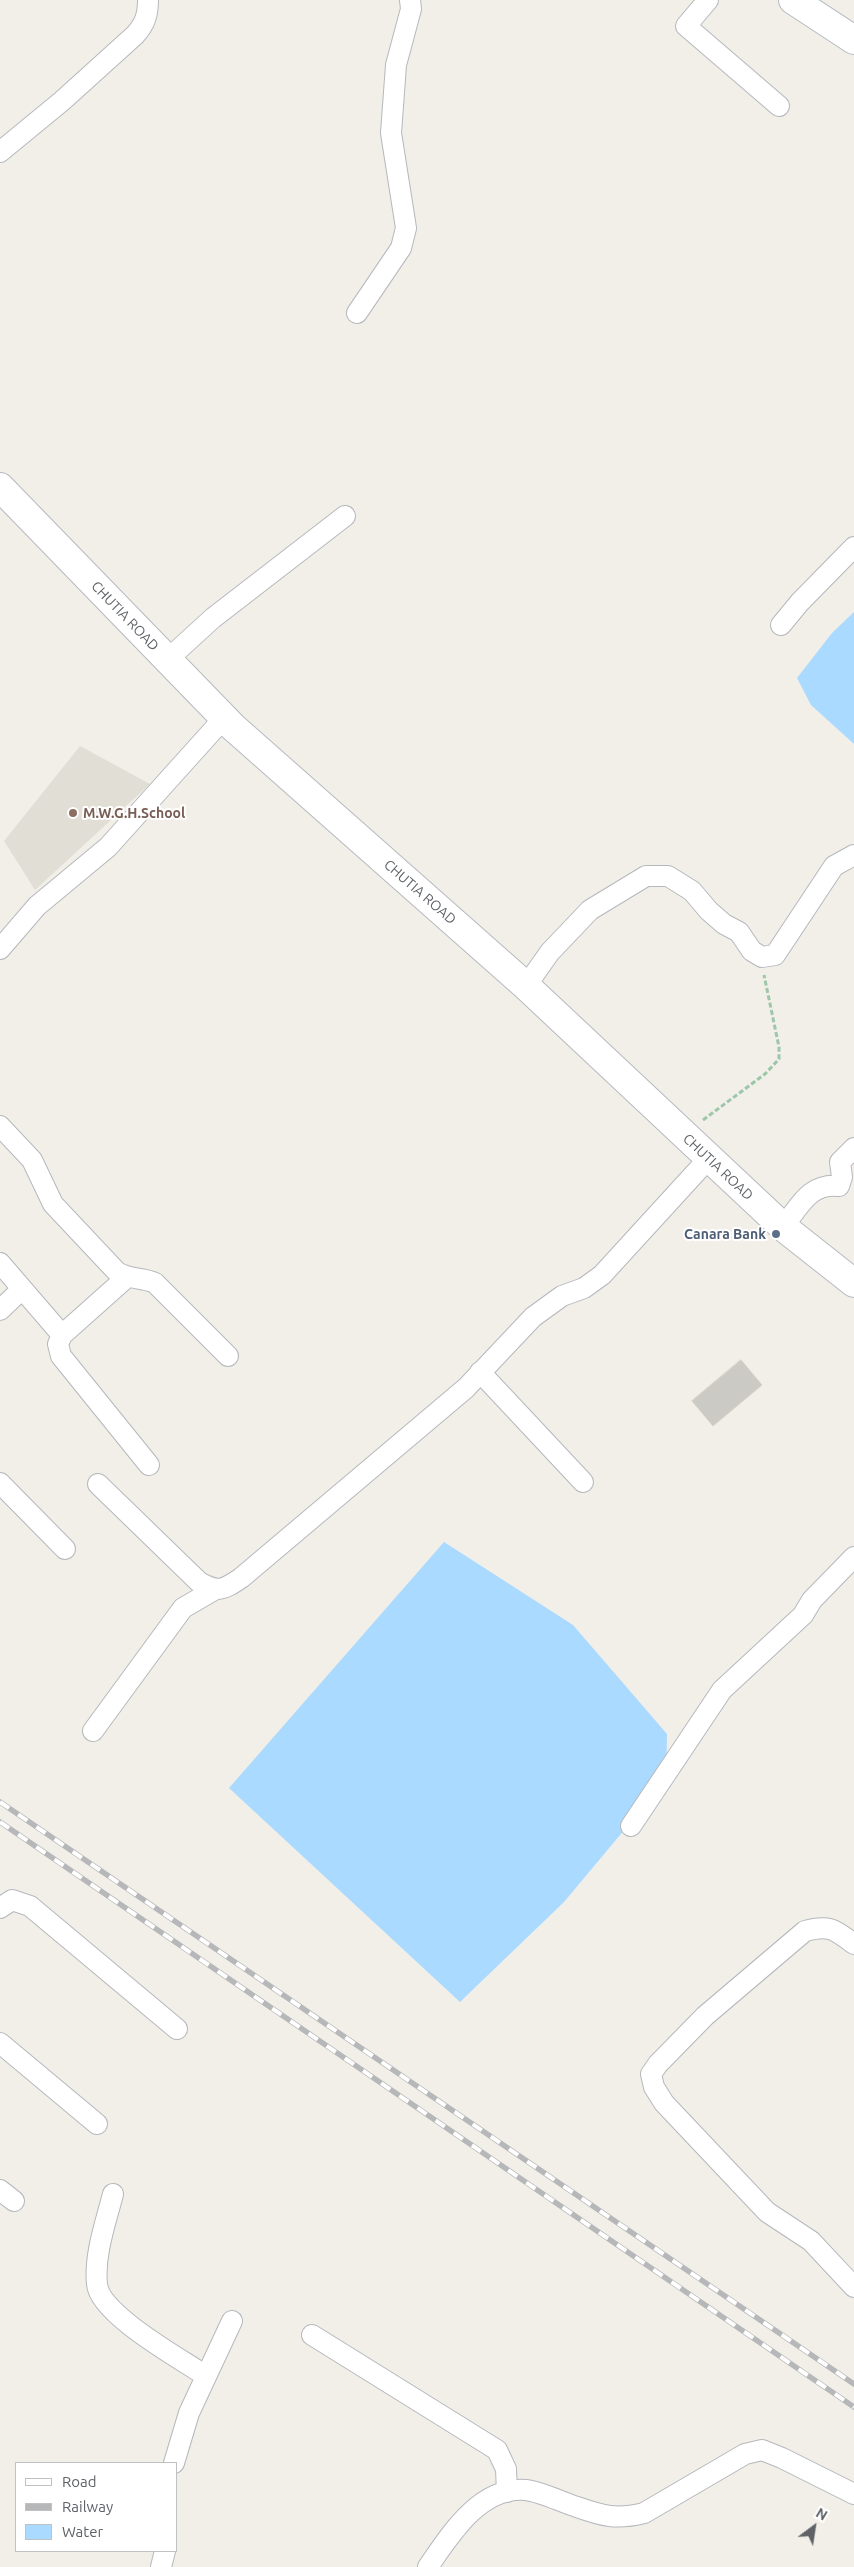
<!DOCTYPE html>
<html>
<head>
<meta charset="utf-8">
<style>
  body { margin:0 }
  #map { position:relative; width:854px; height:2567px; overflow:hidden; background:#f1efe8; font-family:Ubuntu,sans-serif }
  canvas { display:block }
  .legend { position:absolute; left:15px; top:2462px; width:162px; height:90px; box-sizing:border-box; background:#fff; border:1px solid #bfc1c3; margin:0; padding:6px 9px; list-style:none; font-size:15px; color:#5f6368 }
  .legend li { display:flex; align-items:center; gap:10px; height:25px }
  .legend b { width:25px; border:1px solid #bfc1c3 }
  .north { position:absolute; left:789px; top:2502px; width:50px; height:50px; -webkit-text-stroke:4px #fff; paint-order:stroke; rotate:31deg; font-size:14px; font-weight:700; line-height:20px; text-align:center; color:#5f6368 }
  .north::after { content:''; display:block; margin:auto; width:18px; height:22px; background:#5f6368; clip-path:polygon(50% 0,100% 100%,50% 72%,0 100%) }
</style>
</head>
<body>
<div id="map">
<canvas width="854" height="2567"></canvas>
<ul class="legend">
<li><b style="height:6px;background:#fff"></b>Road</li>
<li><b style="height:6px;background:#b6b7b8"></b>Railway</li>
<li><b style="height:14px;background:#aadaff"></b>Water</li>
</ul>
<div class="north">N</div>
</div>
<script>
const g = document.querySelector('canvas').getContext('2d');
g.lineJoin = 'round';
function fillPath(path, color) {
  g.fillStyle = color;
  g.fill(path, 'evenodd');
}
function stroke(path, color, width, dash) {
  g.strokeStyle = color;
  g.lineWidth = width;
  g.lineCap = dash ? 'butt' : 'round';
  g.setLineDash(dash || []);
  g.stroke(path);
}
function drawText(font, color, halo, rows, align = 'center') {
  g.font = font + ' Ubuntu,sans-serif';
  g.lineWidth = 4;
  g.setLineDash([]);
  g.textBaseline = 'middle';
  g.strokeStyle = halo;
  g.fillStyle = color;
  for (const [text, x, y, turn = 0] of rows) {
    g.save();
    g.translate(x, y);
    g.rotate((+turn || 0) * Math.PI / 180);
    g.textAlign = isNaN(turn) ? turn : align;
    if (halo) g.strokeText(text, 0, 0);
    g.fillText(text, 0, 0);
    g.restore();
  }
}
fillPath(new Path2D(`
  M80,746L150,784L35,890L4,841Z`), '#e1ded6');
fillPath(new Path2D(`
  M854,612V744L811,705L797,678L832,633Z
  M444,1542L573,1625L667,1734L666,1780L564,1902L460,2002L229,1788Z`), '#aadaff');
const building = new Path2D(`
  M741,1360L762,1385L713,1426L692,1401Z`);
fillPath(building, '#cccac5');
stroke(building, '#d6d1c6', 1);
const street = new Path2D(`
  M708,0L686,26L779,106
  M0,152L62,101L135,35C145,24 148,15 148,0
  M357,313L401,248L406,228L391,133L396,65L411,9L410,0
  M781,625L800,602L854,547
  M167,660L213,618L345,516
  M0,949L37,906L108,847L224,718
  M526,986L550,952L590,910L646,876H668L692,891L709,911L724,924L739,932L752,951L762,957L775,955L834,866L854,855
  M0,1126L32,1160L53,1204L117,1272C130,1280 143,1277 155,1283L228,1356
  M783,1227C800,1206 809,1183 839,1186L842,1177L840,1162L854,1148
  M0,1263L62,1335
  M126,1278L62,1335L58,1344L61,1356L149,1465
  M0,1310L22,1289
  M480,1372L583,1482
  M0,1483L65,1549
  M98,1484L199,1582C219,1593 223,1590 241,1578L466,1388L533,1317L562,1296L584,1288L602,1275L709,1158
  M93,1731L183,1608L214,1590
  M631,1826L722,1690L803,1615L812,1600L854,1557
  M0,1908L12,1900L30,1906L177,2029
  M854,1944C835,1930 830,1924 805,1931L705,2016L658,2064L651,2074L654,2087L664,2103L767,2212L811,2241L854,2287
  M0,2043L97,2124
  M0,2190L14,2201
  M113,2194C106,2222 94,2254 97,2284C99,2314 181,2359 206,2376
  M312,2335L497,2450L506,2469L507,2492
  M174,2463L189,2413L232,2321
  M161,2567L165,2551
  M428,2567C450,2535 480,2486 526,2490C542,2492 561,2502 577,2507C603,2516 616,2520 644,2513L745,2454L762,2450L782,2458L854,2494`);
const secondary = new Path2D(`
  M793,0L854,40
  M0,487L233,727L526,986L783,1227L854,1283`);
stroke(street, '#b5b8bc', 22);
stroke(secondary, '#b6babf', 30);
stroke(new Path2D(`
  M703,1120L765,1074L779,1059V1047L764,975`), '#9cc7a9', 3, [5, 2.5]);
stroke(street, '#fff', 20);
stroke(secondary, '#fff', 28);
const rail = new Path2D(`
  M0,1802L854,2384
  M0,1822L854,2407`);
stroke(rail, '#b6b7b8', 5.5);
stroke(rail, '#fff', 4, [11]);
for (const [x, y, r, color] of [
  [73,813,5,"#8d6e63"],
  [776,1234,5,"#5c6f8a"]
]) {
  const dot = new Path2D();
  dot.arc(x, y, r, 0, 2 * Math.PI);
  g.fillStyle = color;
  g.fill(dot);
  stroke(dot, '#fff', 2);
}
drawText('14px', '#5f6368', '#fff', [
  ["CHUTIA ROAD",125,616,46],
  ["CHUTIA ROAD",420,892,41],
  ["CHUTIA ROAD",718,1167,43]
]);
drawText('bold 14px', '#785e54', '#fff', [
  ["M.W.G.H.School",83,813]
], 'left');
drawText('bold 14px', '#4e5e75', '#fff', [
  ["Canara Bank",766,1234]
], 'right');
</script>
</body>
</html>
